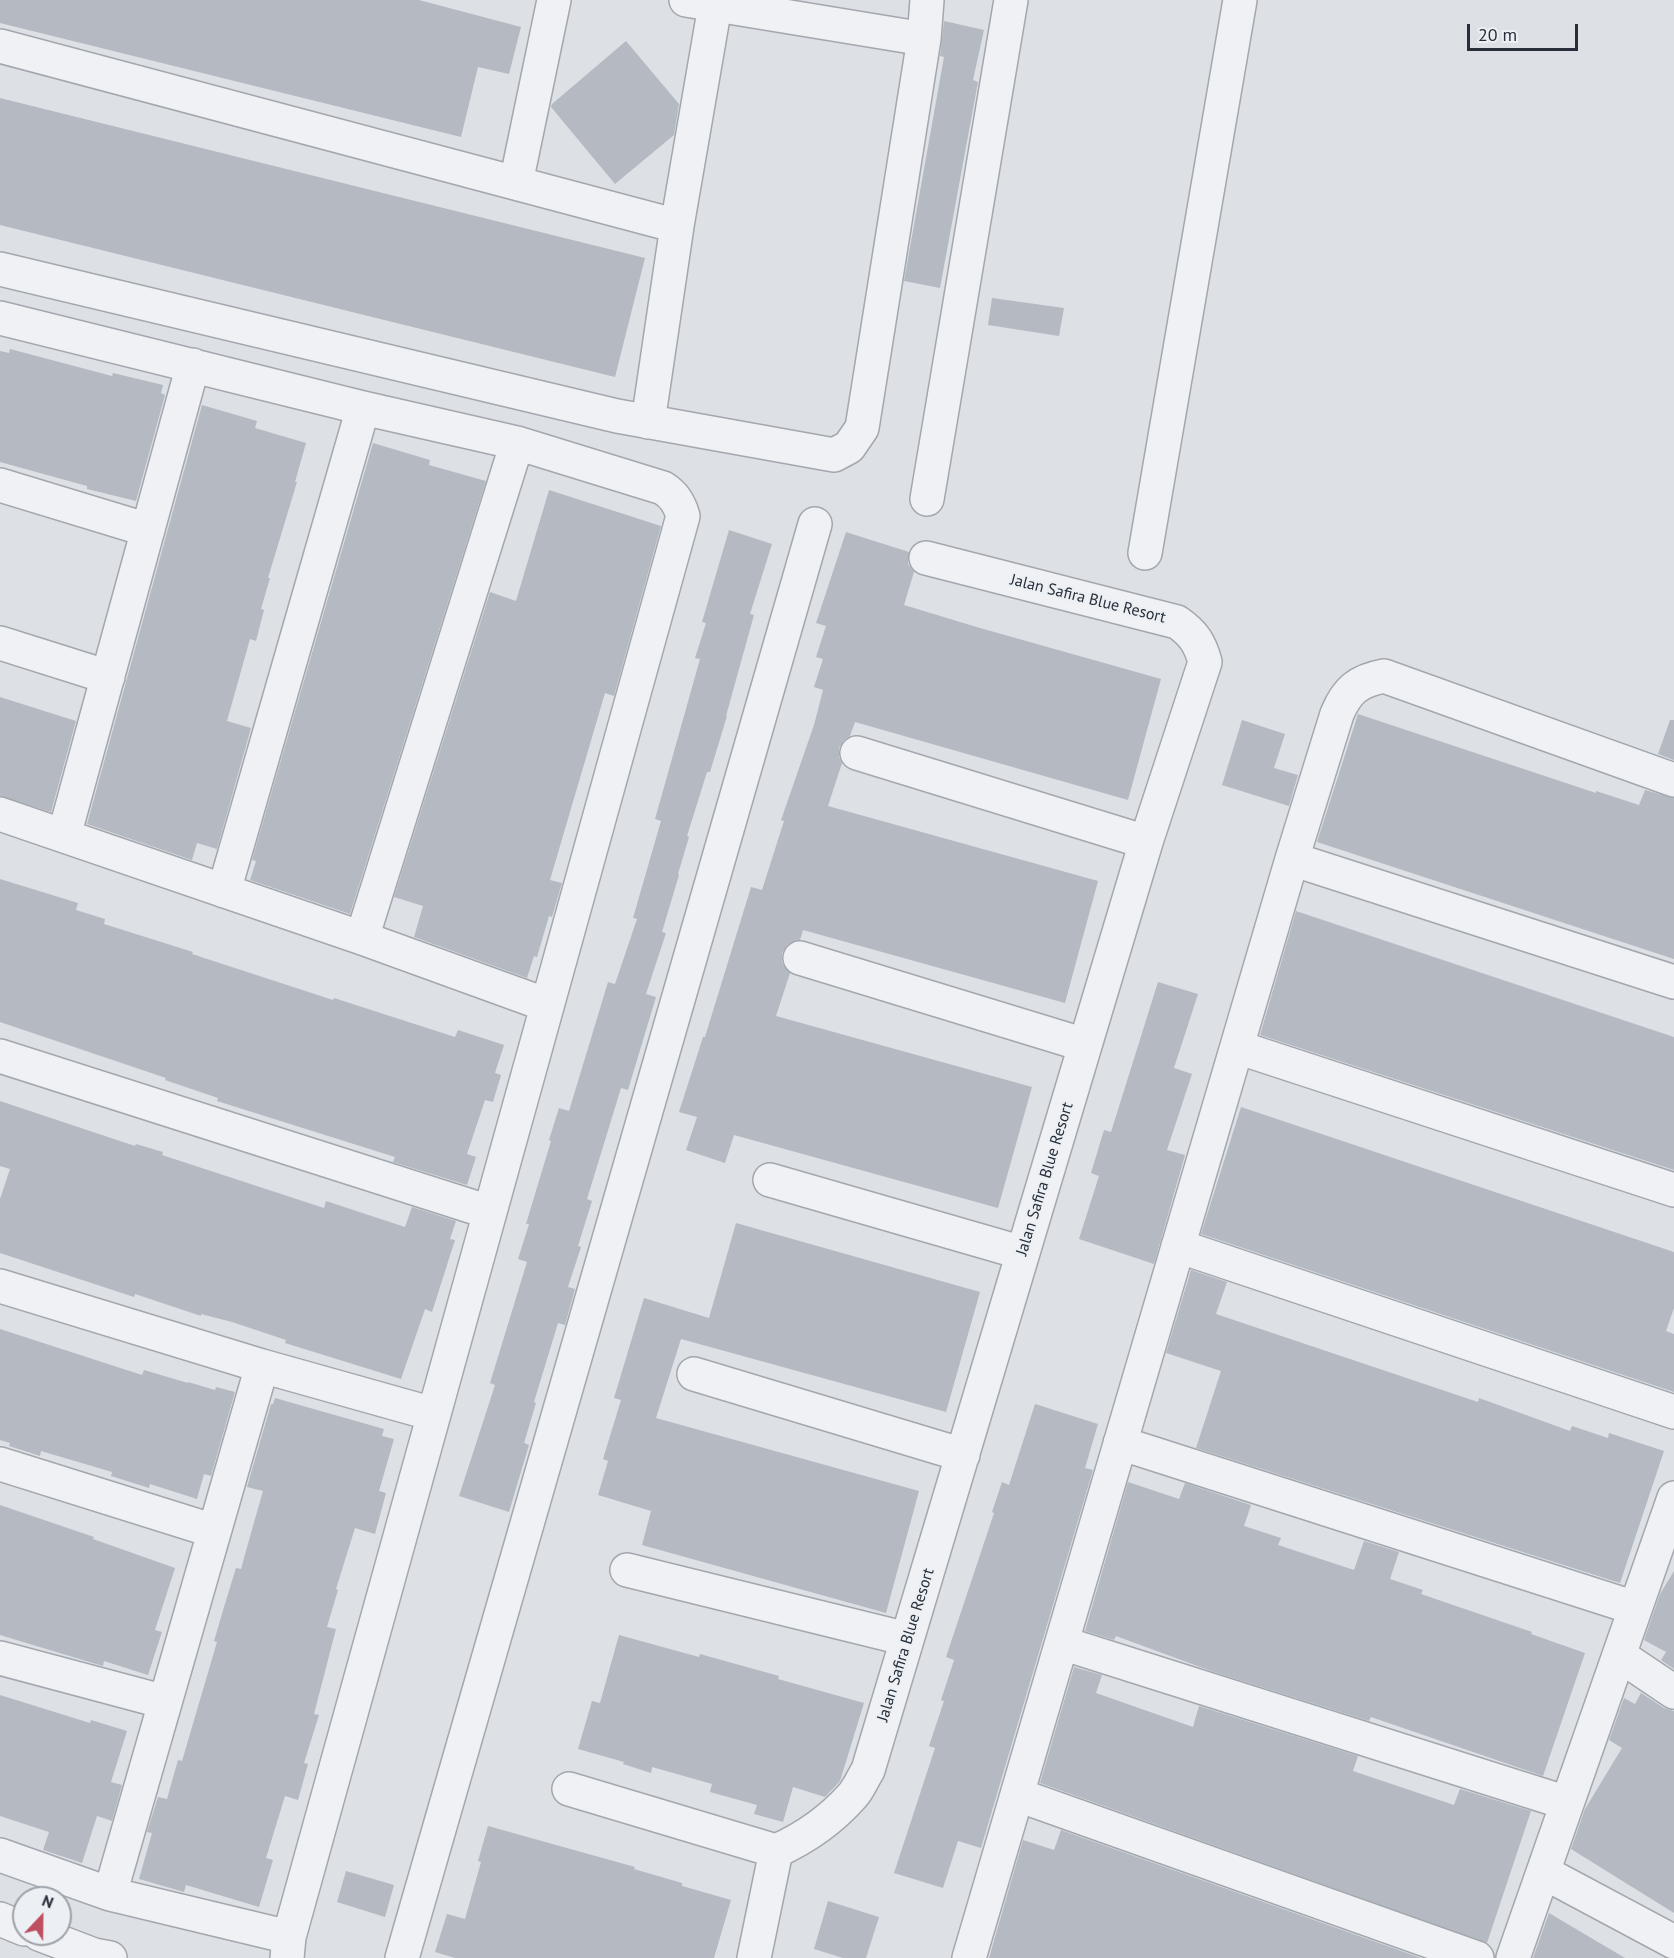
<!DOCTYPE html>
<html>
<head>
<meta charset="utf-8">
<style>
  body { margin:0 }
  #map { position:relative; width:1674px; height:1958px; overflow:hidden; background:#dde0e5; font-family:"PT Sans",sans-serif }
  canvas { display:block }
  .north { position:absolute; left:12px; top:1886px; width:60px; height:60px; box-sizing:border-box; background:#eceff3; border:2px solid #9ea2a9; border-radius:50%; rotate:22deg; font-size:16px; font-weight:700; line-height:24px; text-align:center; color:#282f3a }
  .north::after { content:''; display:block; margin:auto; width:21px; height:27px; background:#bd4f60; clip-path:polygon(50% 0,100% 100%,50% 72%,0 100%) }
  .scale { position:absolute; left:1467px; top:24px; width:111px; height:27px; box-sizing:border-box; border:3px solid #282f3a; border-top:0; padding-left:8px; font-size:18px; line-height:21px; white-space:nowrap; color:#282f3a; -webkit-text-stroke:4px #eceff3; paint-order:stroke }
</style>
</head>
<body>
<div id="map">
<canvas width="1674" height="1958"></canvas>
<div class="north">N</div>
<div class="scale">20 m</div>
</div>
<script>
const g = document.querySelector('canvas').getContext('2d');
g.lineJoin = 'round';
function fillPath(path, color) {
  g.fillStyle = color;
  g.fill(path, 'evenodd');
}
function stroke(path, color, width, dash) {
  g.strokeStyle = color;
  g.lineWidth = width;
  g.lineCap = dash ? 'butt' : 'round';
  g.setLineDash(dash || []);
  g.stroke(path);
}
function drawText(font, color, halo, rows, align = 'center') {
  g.font = font + ' "PT Sans",sans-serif';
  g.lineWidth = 4.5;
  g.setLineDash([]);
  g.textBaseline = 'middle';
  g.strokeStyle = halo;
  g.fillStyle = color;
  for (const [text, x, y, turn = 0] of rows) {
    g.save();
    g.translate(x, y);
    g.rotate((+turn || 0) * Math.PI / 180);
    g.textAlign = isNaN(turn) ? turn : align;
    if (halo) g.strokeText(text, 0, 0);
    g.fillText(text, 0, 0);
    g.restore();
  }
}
fillPath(new Path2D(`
  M0,0H419L521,27L509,74L478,67L461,137L0,23Z
  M944,21L984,30L973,80L978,82L940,288L904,281L944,57L940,56Z
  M626,41L679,104L674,135L615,184L551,107L552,104Z
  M0,98L645,258L615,377L0,225Z
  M992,298L1064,308L1059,336L988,325Z
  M10,349L112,376L113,373L163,385L161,393L165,395L136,501L87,489V486L0,462V351L9,353Z
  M202,405L257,421L255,428L306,443L295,482H297L268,578H270L261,609L264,610L256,641L250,639L227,721L251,728L217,849L197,843L192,860L87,824Z
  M373,443L430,460L429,465L486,481L350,914L250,880L256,861L252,860Z
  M549,490L661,526L614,696L605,693L550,880L562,883L552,917L549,916L537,957L534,956L527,978L414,937L423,906L394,897L490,592L516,601Z
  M729,530L772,544L750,614L754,615L726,716H727L710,772H707L687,836L689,837L678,874L679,875L662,932L666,933L646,994L656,997L628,1090L621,1088L587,1199L592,1201L578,1246L581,1247L568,1287L575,1289L565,1325L558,1323L534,1402L536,1403L524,1443L529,1445L509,1512L459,1496L495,1385L490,1383L527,1262L518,1259L529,1224H526L551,1141L549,1140L559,1108L569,1111L608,982L615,984L637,919L633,918L661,821L655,819L700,659L695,658L706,623L702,622Z
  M846,532L909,552L908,564L914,572L904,605L980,628L1161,679L1128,800L855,722L850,736L844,740L839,748V757L842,763L828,806L1098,881L1065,1003L803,930L800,940L788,944L782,953V963L790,973L776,1016L1032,1087L998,1208L734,1135L725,1163L686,1150L697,1117L679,1112L703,1037H705L751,887L762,890L784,821L781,820L814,725L823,690L814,687L823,659L816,657L826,626L816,623Z
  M0,697L76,721L51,812L0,796Z
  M1358,714L1596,793V791L1639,805L1645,790L1674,798V959L1317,842Z
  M1242,720L1285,734L1274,768L1298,775L1289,806L1222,785Z
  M1670,720H1674V760L1658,754Z
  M0,879L78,903L76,910L105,919L104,924L193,952L192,954L333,1000L334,998L455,1037L458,1030L504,1045L495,1073L501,1075L493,1102L485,1100L467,1154L476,1157L467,1185L393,1162L395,1157L217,1101L218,1098L165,1080L166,1078L0,1022Z
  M1296,911L1674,1037V1170L1260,1035Z
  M1158,982L1198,994L1174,1068L1192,1074L1167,1150L1185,1155L1154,1264L1079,1239L1099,1176L1091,1173L1104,1130L1111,1132Z
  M0,1101L135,1146L136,1144L163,1152L162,1155L324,1208L326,1201L405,1227L412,1207L456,1221L450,1239L455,1240L432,1312L425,1309L401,1379L285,1343L286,1340L232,1322L201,1314V1316L135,1294L134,1297L0,1253V1199L10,1169L0,1166Z
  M1241,1107L1674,1252V1308L1666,1331L1674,1334V1392L1201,1234Z
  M736,1223L980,1292L946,1412L681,1339L656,1418L919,1491L886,1613L642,1545L651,1511L598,1495L608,1461L603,1459L621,1400L614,1398L644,1298L709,1318Z
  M1191,1270L1227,1282L1216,1314L1478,1402L1479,1398L1570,1431L1572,1426L1608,1438L1609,1433L1664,1451L1620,1583L1196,1448L1221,1371L1166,1353Z
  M0,1329L142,1375L144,1370L188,1383V1382L215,1390L216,1387L235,1392L211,1476L204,1474L197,1499L150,1484L149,1488L111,1476L112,1472L41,1451L40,1456L9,1446L10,1443L0,1440Z
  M275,1398L384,1429L382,1436L394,1439L379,1491L386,1493L375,1534L355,1528L336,1589L338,1590L327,1627L336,1629L314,1714L319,1715L304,1763L308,1764L298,1800L285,1796L266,1858L273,1860L259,1907L186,1885L184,1892L139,1879L152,1833L147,1832L158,1797L167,1799L178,1760L182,1761L217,1642L214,1641L224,1607L236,1568L241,1569L249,1540L263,1491L247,1487L271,1404H273Z
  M1035,1404L1098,1424L1085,1468L1093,1470L981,1848L958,1841L943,1888L894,1873L935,1748L929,1746L944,1701L941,1700L954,1660L946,1657L994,1513L992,1512L1002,1482L1009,1485Z
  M1128,1482L1179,1499L1185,1483L1251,1505L1244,1526L1281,1538L1278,1545L1354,1570L1364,1541L1399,1552L1390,1579L1423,1590L1421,1594L1532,1632L1531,1634L1585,1653L1543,1776L1371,1717L1369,1721L1211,1671L1116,1636L1114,1640L1085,1631Z
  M0,1505L94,1537L93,1539L175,1568L155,1630L162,1632L148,1675L104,1661L103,1666L86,1661L0,1635Z
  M1674,1571V1669L1661,1660L1666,1652L1644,1640L1660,1594Z
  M619,1635L699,1657L700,1654L779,1676L778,1679L864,1703L840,1781L825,1797L793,1787L783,1822L754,1814L757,1805L710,1792L712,1784L652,1767L651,1773L623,1764L624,1762L578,1749L592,1701L600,1703Z
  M1074,1667L1102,1675L1096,1693L1193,1727L1199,1706L1358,1756L1353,1771L1454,1805L1460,1789L1531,1811L1487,1943L1040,1783Z
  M1641,1693L1664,1708L1674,1711V1913L1571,1849L1585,1809L1622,1748L1609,1740L1624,1698L1635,1704Z
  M0,1695L90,1723L91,1720L127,1731L111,1782L122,1785L112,1821L97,1816L82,1863L43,1850L49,1832L0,1816Z
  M488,1826L635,1867L634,1869L682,1883V1886L731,1900L714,1958H455L435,1952L447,1914L465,1919L481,1862L478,1861Z
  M1061,1830L1421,1958H989L1023,1840L1054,1850Z
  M346,1871L394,1885L385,1917L337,1902Z
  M828,1901L879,1917L866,1958H843L814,1949Z
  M1549,1913L1625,1958H1533Z`), '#b5b9c1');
const minor = new Path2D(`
  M686,0L924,39
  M0,46L677,226
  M516,183L554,0
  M0,269L617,416L834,455L849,447L862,428L924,39L927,0
  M0,318L363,408L517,443L663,488C674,495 679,503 683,516L289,1937L287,1958
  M648,422L677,226L716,0
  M0,485L148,530
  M927,499L1011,0
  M1145,553L1240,0
  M0,643L108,677
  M857,753L1146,842
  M0,814L362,938L547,1005
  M64,836L193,365
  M1292,859L1674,982
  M224,891L363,408
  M362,938L517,443
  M800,958L1085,1045
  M1237,1047L1674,1190
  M0,1056L489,1212
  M770,1180L1023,1253
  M1178,1246L1674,1412
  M0,1286L262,1366L433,1414
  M694,1374L963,1455
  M1120,1443L1635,1608
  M0,1464L214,1531
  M627,1570L907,1639
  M1062,1643L1567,1803
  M1619,1655L1674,1692
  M0,1658L165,1702
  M569,1789L776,1851
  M1018,1795L1477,1958
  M0,1855L110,1894L289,1937
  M1543,1872L1674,1942
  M110,1894L262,1366
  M0,1919L24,1929
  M39,1934L94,1955L110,1958
  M402,1958L815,524
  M754,1958L776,1851C805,1838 832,1819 853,1795C859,1788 863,1778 868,1770L1146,842L1205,662C1200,643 1193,633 1177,622L926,558
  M969,1958L1292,859L1337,714C1347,690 1358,681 1384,676L1674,780
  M1513,1958L1674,1498`);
stroke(minor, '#a3a7ae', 36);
stroke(minor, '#eff1f4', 33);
drawText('16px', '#282f3a', '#eceff3', [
  ["Jalan Safira Blue Resort",1088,599,14],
  ["Jalan Safira Blue Resort",1045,1179,-73],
  ["Jalan Safira Blue Resort",906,1645,-73]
]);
</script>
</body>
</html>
